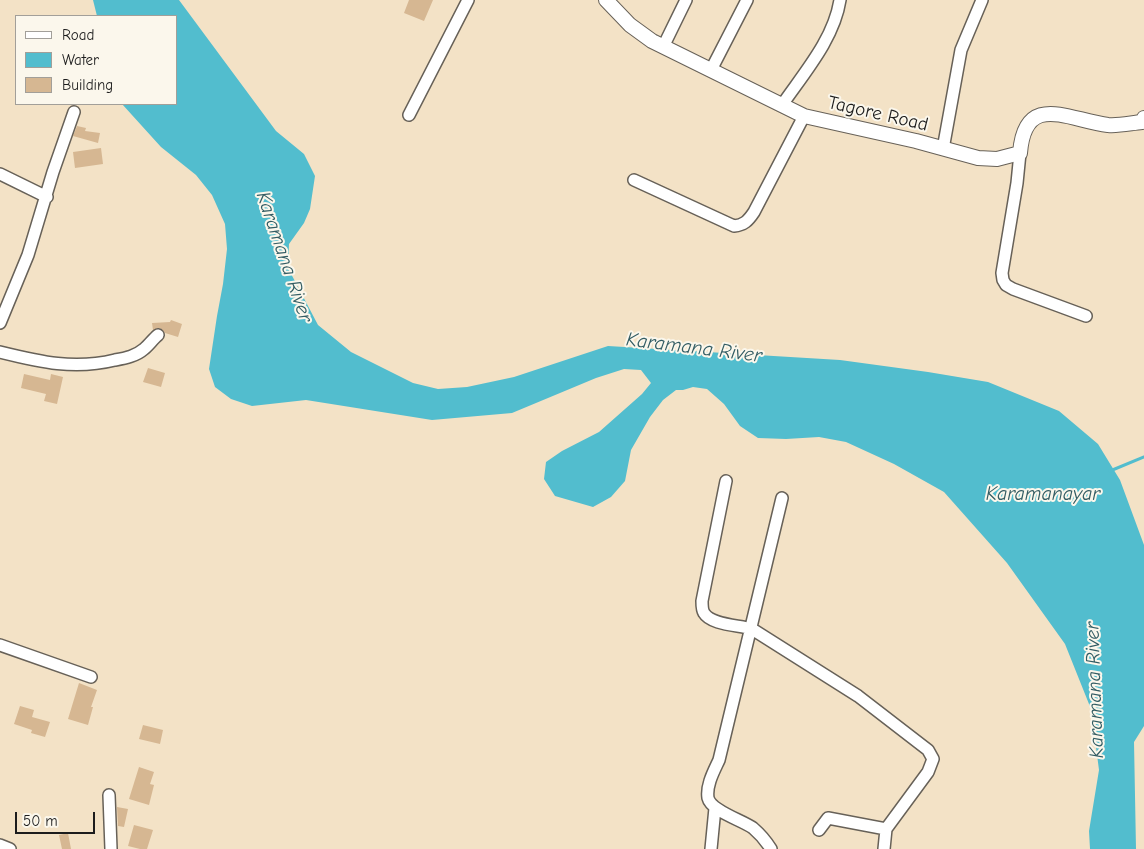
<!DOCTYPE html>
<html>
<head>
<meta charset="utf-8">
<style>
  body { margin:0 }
  #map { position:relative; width:1144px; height:849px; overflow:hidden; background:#f3e2c6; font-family:"Comic Neue",sans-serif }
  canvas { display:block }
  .legend { position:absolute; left:15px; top:15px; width:162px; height:90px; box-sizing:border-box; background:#fbf7ec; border:1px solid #a29f99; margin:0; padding:6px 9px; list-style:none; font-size:15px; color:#1c1c1c }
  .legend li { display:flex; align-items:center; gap:10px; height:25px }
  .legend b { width:25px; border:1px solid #a29f99 }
  .scale { position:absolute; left:15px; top:812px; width:80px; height:22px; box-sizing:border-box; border:2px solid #1c1c1c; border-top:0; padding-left:6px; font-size:15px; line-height:18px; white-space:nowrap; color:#1c1c1c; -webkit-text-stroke:4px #fbf7ec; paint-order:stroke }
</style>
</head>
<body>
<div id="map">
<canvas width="1144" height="849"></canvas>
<ul class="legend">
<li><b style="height:6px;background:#fff"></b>Road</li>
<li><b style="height:14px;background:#52bdce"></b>Water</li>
<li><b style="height:14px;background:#d6b792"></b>Building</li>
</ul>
<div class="scale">50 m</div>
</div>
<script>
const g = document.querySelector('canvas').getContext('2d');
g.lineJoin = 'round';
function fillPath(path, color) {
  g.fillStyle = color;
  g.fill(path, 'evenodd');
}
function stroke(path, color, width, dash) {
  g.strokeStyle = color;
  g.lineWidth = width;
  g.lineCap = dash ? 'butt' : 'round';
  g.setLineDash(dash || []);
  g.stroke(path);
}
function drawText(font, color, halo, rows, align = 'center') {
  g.font = font + ' "Comic Neue",sans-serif';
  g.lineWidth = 4;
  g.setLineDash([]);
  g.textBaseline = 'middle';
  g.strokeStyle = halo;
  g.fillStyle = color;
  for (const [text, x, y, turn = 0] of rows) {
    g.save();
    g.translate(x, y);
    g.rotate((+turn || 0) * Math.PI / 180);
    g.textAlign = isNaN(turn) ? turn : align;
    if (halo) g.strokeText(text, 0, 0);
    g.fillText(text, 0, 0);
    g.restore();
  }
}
fillPath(new Path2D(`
  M93,0H179L276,131L304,154L315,176L310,209L304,223L289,244L288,268L318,325L351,352L413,383L438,389L467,387L514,377L608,346L840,360L928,372L988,382L1059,411L1098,444L1120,480L1144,545V726L1134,742L1136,849H1090L1089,831L1099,770L1091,709L1065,644L1007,563L944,492L894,464L846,442L819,437L786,439L758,438L740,426L724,404L707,389L693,387L683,390H676L663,400L650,417L631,450L625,481L611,497L593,507L555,496L544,479L546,462L562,451L599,432L642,394L651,383L641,370L624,369L596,378L512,413L432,420L306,400L252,406L231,399L215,387L209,369L217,316L223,284L227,249L225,224L212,195L196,175L161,147L122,104H176V16H97Z`), '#52bdce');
stroke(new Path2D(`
  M1110,471L1144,457`), '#52bdce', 3);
fillPath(new Path2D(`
  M409,0H433L424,21L404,13Z
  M77,126L86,128L85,131L100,133L98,143L73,136Z
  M101,148L103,164L75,168L73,152Z
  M171,320L182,324L178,337L165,333L160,328L153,330L152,323L170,322Z
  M148,368L165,373L161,387L143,382Z
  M24,374L50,380L51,374L63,377L57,404L44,401L46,394L21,388Z
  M79,683L97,690L91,707H93L88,725L68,719Z
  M20,706L34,710L32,717L50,722L45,737L31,733L32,730L14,724Z
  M143,725L163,730L160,744L139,739Z
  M139,767L154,772L150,784L154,785L149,805L129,799Z
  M117,807L128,809L124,827L118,826Z
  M134,825L153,830L147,849H140L128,846Z
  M68,833L71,849H62L59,835Z`), '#d6b792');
const minor = new Path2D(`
  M663,47L686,0
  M711,70L747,0
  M782,105C804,73 834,39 840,0
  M409,115L468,0
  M943,149L961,50L982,0
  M1020,153L1017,183L1002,273L1003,280L1006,285L1013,289L1086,316
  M0,174L47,197
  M634,180L734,226C744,225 748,221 754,212L804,116
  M0,323L28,255L53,172L74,112
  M0,352C41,362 74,370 115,360C126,358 136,356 144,349C149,345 153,339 158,335
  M726,481L702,601C702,605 702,610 704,613C711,625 739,625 752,629L858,696L928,750L933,759L928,772L886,829L884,849
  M0,645L91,677
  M109,795L111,849
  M819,830L828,818L886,829
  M0,845L10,849
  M711,849L715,808
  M771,849C766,841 760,834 753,828C742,820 711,811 708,798C706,785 714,771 719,760L782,498`);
const tertiary = new Path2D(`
  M606,0L630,25L652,41L804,116L916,141L978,158L997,159L1020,153C1025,91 1068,120 1108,125C1119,126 1131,123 1142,122L1144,118`);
stroke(minor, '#676158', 14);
stroke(tertiary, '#676158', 16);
stroke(minor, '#fff', 11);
stroke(tertiary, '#fff', 14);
drawText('19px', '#1c1c1c', '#fbf7ec', [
  ["Tagore Road",878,114,13]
]);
drawText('italic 20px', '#325c63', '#fbf7ec', [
  ["Karamana River",284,257,71],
  ["Karamana River",694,348,7],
  ["Karamanayar",1043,494],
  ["Karamana River",1095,690,-92]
]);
</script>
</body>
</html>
